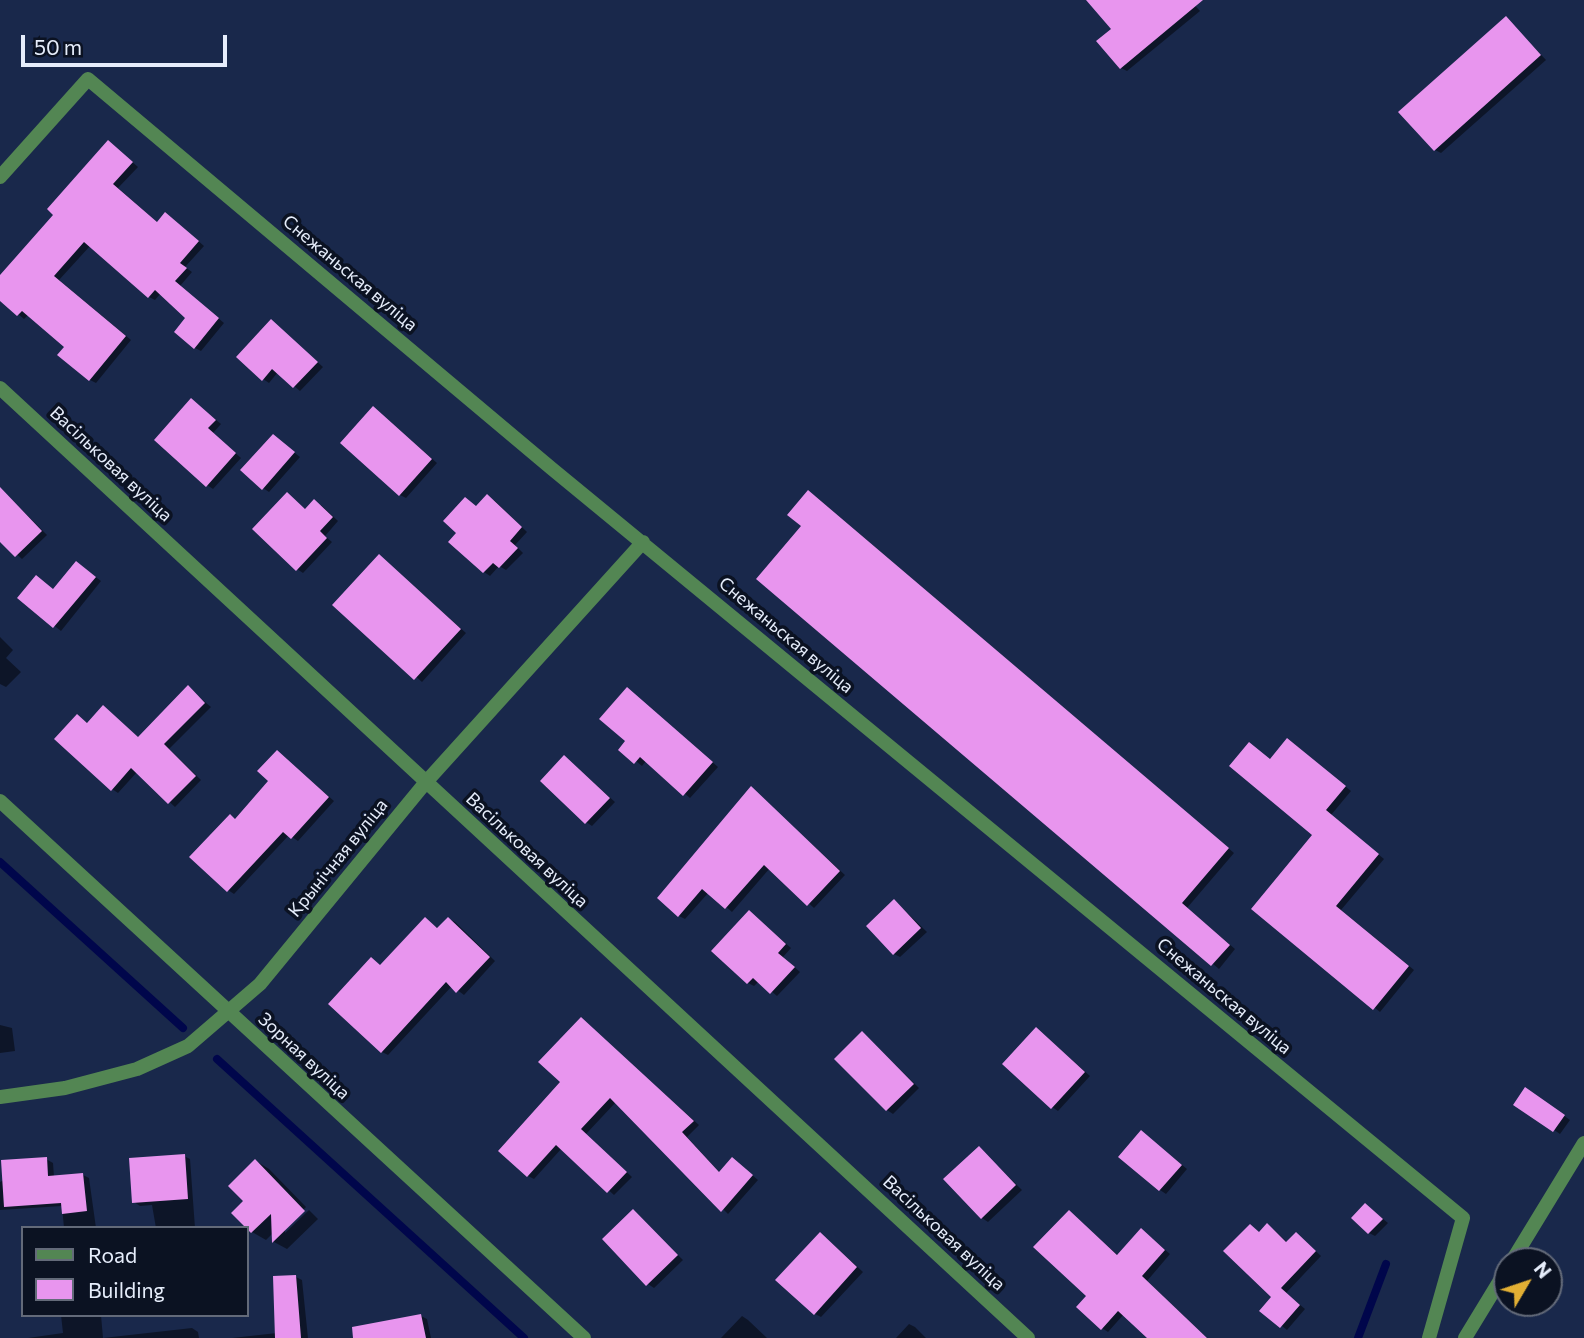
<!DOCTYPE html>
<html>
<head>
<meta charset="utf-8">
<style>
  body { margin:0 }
  #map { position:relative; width:1584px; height:1338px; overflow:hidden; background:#19284b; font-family:Commissioner,sans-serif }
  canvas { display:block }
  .legend { position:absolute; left:21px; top:1226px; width:228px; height:91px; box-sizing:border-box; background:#0b1222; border:2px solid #636a79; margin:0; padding:9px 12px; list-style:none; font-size:21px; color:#e6edfb }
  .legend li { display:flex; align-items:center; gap:14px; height:35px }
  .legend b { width:35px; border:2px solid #636a79 }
  .north { position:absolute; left:1493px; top:1247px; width:70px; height:70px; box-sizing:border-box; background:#0b1222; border:2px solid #636a79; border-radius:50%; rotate:51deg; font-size:19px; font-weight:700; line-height:28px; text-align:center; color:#e6edfb }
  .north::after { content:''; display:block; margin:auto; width:24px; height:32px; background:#e2af34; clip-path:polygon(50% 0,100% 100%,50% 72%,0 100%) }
  .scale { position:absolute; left:21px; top:35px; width:206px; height:32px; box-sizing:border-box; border:4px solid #e6edfb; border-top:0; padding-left:9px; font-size:21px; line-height:24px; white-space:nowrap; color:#e6edfb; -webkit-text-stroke:5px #0b1222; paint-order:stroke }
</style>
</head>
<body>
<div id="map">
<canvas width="1584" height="1338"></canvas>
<ul class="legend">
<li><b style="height:9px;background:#538653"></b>Road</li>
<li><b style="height:19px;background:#e895ee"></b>Building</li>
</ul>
<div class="north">N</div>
<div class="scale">50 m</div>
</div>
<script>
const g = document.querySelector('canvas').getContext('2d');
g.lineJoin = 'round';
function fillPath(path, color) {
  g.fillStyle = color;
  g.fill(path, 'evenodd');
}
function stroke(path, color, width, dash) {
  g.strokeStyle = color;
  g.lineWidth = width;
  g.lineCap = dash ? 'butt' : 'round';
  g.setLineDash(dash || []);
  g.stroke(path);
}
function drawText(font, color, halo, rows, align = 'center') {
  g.font = font + ' Commissioner,sans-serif';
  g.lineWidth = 7;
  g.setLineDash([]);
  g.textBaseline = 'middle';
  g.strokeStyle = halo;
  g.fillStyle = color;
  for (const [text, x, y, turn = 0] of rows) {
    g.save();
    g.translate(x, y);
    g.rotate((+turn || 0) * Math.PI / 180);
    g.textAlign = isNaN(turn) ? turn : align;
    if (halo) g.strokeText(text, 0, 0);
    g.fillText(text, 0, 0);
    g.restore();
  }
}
fillPath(new Path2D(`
  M1089,0H1190L1200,11L1127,71L1121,68L1113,29Z
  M1506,18L1546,60L1441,153L1435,150Z
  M114,146L138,167L118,188L158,223L172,218L204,246L185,267L192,272L180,286L224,323L201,351L195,348L188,318L161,293L155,300L149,297L90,246L59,280L131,340L96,383L90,380L66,346L29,314L24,319L0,299V277Z
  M272,321L323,367L300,391L278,372L269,383L263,379Z
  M197,404L221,424L213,433L241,458L213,489L207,485Z
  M374,408L437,463L406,498L400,495Z
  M273,436L300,457L269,492L263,488Z
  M0,488L47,535L22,559L0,539Z
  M287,494L306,510L321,505L338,521L325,536L332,542L303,573L297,569Z
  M815,496L1234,853L1187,908L1235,949L1219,969L759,579L803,526Z
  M465,499L477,507L494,500L527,532L515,545L523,553L506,570L499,566L490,576L484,572L459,533Z
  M379,556L466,633L422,682L334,605Z
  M77,563L101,581L61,631L19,598L54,590Z
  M0,637L13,650L6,658L21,672L6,687L0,684Z
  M188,688L211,707L169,749L201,780L175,807L137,772L118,793L112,789L77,716L89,724L103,707L139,738Z
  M633,693L718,767L690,798L646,761L642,766L621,749L628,741Z
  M1294,744L1351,791L1331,815L1384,859L1341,910L1414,970L1380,1012L1253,909L1314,835L1271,760Z
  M277,752L334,801L298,841L289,835L234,894L228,890L236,820L271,781Z
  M565,757L615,802L592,826L586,822Z
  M751,788L845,875L814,908L770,868L732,912L709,892L685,919L679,916Z
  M895,901L927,932L900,957L894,954Z
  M750,912L791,948L783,957L800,972L777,996L759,981L754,986L748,983Z
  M425,919L439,929L449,919L455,922L495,961L464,995L452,986L388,1055L382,1052L371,959L381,966Z
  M581,1019L699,1125L687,1137L720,1173L738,1163L758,1180L728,1214L616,1102L586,1134L632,1177L614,1195L562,1148L534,1179L528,1176L562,1082Z
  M0,1025L12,1028L15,1051L0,1053Z
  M1037,1029L1090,1076L1058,1111L1052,1107Z
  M862,1033L919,1088L893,1114L887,1110Z
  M1532,1093L1570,1120L1560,1134L1516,1104Z
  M1147,1136L1187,1169L1166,1194L1160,1190Z
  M979,1148L1022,1190L988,1222L982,1218Z
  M184,1156L190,1159L195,1228H156L152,1205L140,1206L134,1202Z
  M46,1159L53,1163L54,1177L83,1175L89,1178L96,1228H64L62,1206L0,1210V1182Z
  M256,1161L269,1169L306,1207L285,1228V1233L309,1210L318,1219L287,1249L274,1242V1232L266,1240L252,1232L234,1213L245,1201Z
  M1366,1205L1388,1223L1375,1236L1369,1233Z
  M633,1211L683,1260L654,1288L648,1284Z
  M1069,1212L1119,1256L1142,1230L1170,1254L1147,1281L1207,1338H1150L1124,1314L1108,1332L1102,1328L1088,1296Z
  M1250,1226L1260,1233L1273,1229L1288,1243L1302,1238L1321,1256L1286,1293L1305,1309L1287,1330L1262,1310L1274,1297Z
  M826,1238L863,1272L821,1317L815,1314Z
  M296,1277L302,1280L308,1338H232L277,1333Z
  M61,1315H101L103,1338H28L63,1333Z
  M421,1316L427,1319L431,1338H380Z
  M742,1316L748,1320L767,1338H721Z
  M909,1324L915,1327L926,1338H896Z
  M192,1328L198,1332L199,1338H103Z`), '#0007');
stroke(new Path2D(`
  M0,862L183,1028
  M217,1059L524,1338
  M1358,1338L1386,1264`), '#00064b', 8);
fillPath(new Path2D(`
  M1086,0H1203L1120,69L1096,41L1111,29Z
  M1506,16L1541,55L1434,151L1398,112Z
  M108,140L133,162L113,184L157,222L165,212L199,241L180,263L187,268L175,281L219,318L194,349L174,332L185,318L155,290L148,298L84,242L54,276L126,336L89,381L57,355L64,347L22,311L17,316L0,301V275L53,215L47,209Z
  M271,319L318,362L293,388L272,369L262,381L236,357Z
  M191,398L216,420L208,428L236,453L206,487L154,440Z
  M373,406L432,459L399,496L340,443Z
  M273,434L295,452L262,490L240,470Z
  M0,487L42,531L15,557L0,542Z
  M808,490L1229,848L1182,903L1230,945L1211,966L756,579L801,526L787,515Z
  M287,492L305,509L314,499L333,517L320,531L327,538L296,571L252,529Z
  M487,494L522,527L510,541L518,548L499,568L493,563L483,573L448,542L456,533L443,521L465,497L476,506Z
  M379,554L461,629L414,680L332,605Z
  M76,561L96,577L53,628L17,598L36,575L53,589Z
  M188,685L205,703L164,744L196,776L168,804L131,768L111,791L54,739L77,714L87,723L103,705L138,737Z
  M627,687L713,762L683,796L640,757L634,764L618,750L625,741L599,719Z
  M1287,738L1346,786L1326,810L1379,854L1336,906L1409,966L1373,1010L1251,909L1312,835L1229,766L1249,742L1270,759Z
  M277,750L329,797L291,839L283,832L227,892L189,857L230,814L235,819L268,781L257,771Z
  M564,755L610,798L585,824L540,781Z
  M751,786L840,871L807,906L764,865L725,909L702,889L678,917L657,898Z
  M894,899L921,928L893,955L866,926Z
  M749,910L786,944L778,953L795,967L770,994L753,978L747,984L711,951Z
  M425,917L437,928L448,917L490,957L456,993L446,982L381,1053L328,1004L371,957L380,965Z
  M581,1017L694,1121L682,1132L719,1172L732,1157L753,1175L721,1212L610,1098L581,1129L627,1172L607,1193L556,1145L527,1177L498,1151L560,1082L538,1062Z
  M1036,1027L1085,1072L1051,1109L1002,1064Z
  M862,1031L914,1084L886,1111L834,1059Z
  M1525,1087L1565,1115L1553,1132L1513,1105Z
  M1141,1130L1182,1165L1159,1191L1118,1157Z
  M979,1146L1016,1185L981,1219L943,1179Z
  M185,1154L188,1199L132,1203L129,1158Z
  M47,1157L48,1176L83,1173L87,1211L62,1214L61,1203L4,1207L1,1160Z
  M255,1159L305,1211L272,1243L271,1214L251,1233L231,1213L243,1201L228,1186Z
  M1365,1203L1383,1219L1368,1234L1351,1218Z
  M633,1209L678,1255L646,1286L602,1239Z
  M1069,1210L1117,1255L1141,1228L1165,1250L1142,1276L1207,1338H1147L1118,1311L1101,1330L1076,1307L1086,1296L1033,1247Z
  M1267,1223L1286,1242L1296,1232L1316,1251L1281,1288L1300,1305L1280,1328L1259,1311L1271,1297L1223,1251L1250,1224L1259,1232Z
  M820,1232L857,1267L814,1315L775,1280Z
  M296,1275L301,1338H275L273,1276Z
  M421,1314L426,1338H353L352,1327Z`), '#e895ee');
stroke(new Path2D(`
  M0,177L88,79L551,468L1463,1218L1429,1338
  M0,388L1028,1338
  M0,801L584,1338
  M0,1097L65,1088L137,1069L188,1046L260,984L426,782L643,542
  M1512,1261L1584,1143
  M1465,1338L1507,1269`), '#538653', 14);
drawText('18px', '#e6edfb', '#0b1222', [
  ["Снежаньская вуліца",350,273,40],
  ["Васільковая вуліца",111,464,43],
  ["Снежаньская вуліца",786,635,40],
  ["Васільковая вуліца",527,850,43],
  ["Крынічная вуліца",338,858,-51],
  ["Снежаньская вуліца",1224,996,40],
  ["Зорная вуліца",304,1056,43],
  ["Васільковая вуліца",944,1233,43]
]);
</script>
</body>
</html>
